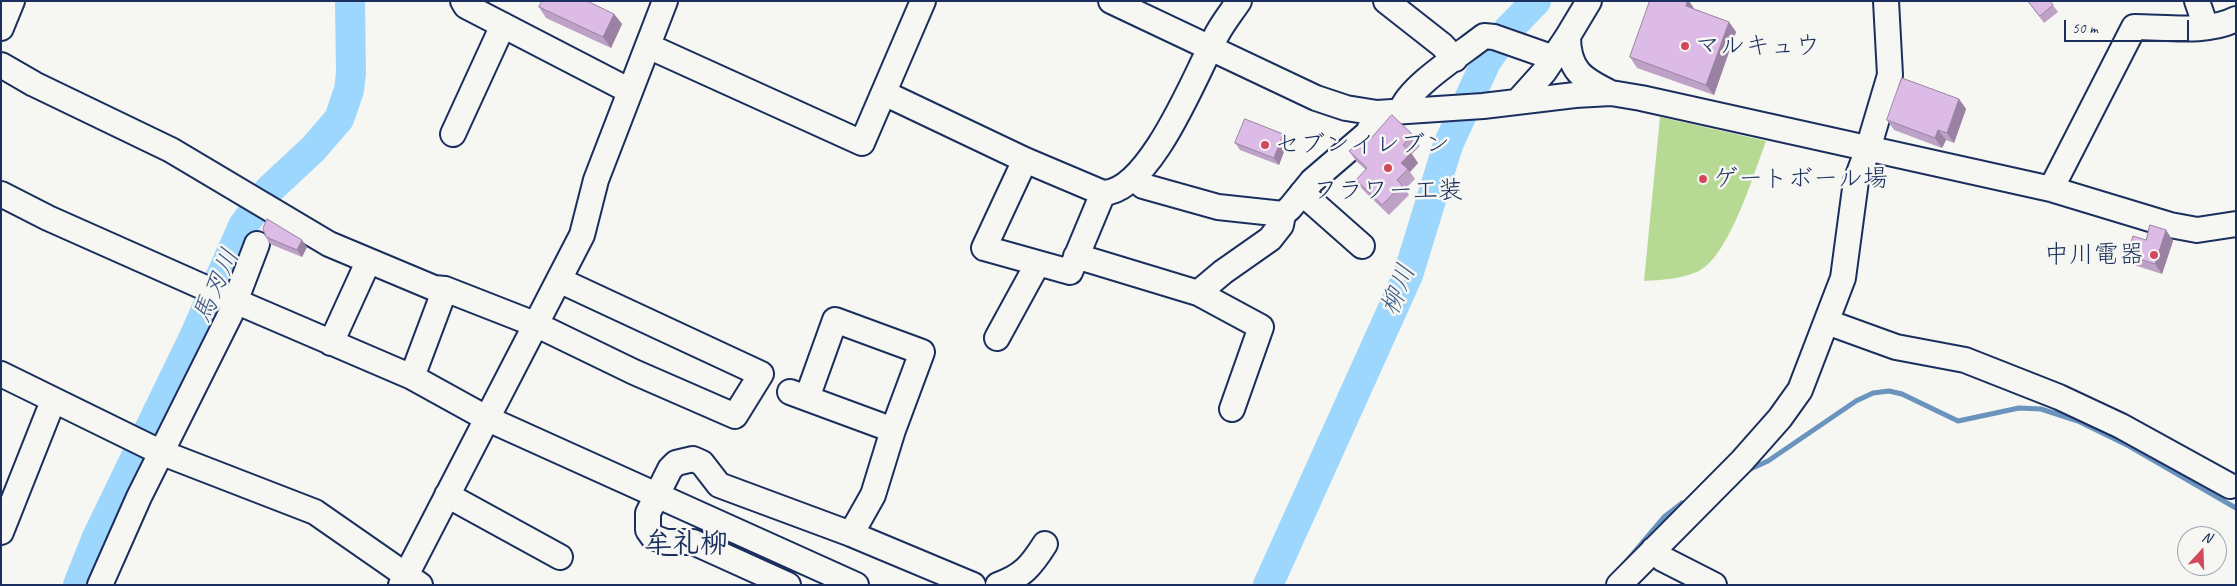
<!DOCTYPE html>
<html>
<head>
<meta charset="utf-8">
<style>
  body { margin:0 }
  #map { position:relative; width:2237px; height:586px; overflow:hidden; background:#f6f6f2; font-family:Caveat,sans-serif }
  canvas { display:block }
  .frame { position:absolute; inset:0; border:2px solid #1b2f5e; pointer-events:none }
  .north { position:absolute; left:2177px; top:526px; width:50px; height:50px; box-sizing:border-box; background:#f6f6f2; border:1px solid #9ea6b7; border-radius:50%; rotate:20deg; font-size:14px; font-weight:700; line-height:20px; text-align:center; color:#1b2f5e }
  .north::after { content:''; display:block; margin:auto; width:18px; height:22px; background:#d1495b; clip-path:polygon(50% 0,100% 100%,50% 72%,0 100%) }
  .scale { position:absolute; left:2064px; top:20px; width:125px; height:22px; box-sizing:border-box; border:2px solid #1b2f5e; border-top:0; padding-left:6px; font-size:15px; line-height:18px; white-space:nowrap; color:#1b2f5e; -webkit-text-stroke:4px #f6f6f2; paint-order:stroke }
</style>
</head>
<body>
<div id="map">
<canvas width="2237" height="586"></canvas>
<div class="frame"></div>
<div class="north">N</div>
<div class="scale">50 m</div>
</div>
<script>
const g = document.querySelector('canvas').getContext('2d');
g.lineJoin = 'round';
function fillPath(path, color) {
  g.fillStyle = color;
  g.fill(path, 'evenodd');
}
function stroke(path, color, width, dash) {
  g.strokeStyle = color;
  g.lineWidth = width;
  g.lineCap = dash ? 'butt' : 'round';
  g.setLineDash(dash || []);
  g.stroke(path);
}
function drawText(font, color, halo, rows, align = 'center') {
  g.font = font + ' Caveat,"Klee One",sans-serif';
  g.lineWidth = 5;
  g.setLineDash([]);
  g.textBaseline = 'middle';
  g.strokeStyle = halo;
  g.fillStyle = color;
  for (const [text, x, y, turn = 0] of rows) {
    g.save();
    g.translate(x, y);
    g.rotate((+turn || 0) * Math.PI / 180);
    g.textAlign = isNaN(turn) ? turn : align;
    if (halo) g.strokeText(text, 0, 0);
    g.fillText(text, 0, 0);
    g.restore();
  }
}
fillPath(new Path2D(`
  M1660,117L1766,141C1754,173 1729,258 1697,272C1680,279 1662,280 1644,281Z`), '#b6da94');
stroke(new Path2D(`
  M1746,471L1768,461L1856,401L1873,393L1889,391L1902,394L1958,421L2019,408L2041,409L2078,421L2129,446L2236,508
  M1619,570L1664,517L1682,503`), '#6a94be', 5);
stroke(new Path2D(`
  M78,585L97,537L194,337L243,226L269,190L313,149L339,119L349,90L351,73L350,1
  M1268,585L1408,275L1448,145L1486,62L1508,30L1536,1`), '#9ed7fe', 30);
const minor = new Path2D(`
  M463,1L466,6L630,91
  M1111,1L1316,98L1346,108L1377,113L1483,106L1575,95L1611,93L1641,98L2051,189L2170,225L2197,230L2236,224
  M1386,1L1442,45L1455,59
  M2197,1L2206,27
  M1,28L12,1
  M1568,36L1589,1
  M648,46L862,143L923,1
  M1,65L34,84L171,150L329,244L434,288L445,289L537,325L634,372L735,416L761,374L559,280
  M884,93L1025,160L1103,193
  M1518,101L1544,72L1568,36C1568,70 1582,79 1611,93
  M1401,111C1408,87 1463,53 1484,36L1494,37L1554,58
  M453,134L503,25
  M1025,160L984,248L1070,272L1103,193C1150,192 1196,74 1216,36C1222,24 1231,13 1239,1
  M1134,178L1143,186L1218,207L1283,214L1290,208L1312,181L1368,133L1377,113
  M2051,189L2134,27C2166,27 2207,34 2236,19
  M1302,193L1362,246
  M1,194L48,218L228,298L412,377L488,419L856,585
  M1076,256L1198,293L1223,272L1270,239L1281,225L1283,214
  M1198,293L1261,327L1232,409
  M1827,322L1896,347L1965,360L2059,397L2121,426L2230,486
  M997,338L1038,263
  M331,343L368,262
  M1,374L160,452L315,512L420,585
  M412,377L445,289
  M790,392L893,430L873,495L851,534
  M807,398L835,320L922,352L893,430
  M447,495L560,557
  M1,532L53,401
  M1653,550L1663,559L1714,585
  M100,585L139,497L230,315L257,244
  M401,585L582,235L596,180L665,1
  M788,585L693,542H666L653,537L648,530V513L670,469L676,463L693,459L702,463L719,485L851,534L973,585
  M998,585C1023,576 1031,566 1045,544
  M1619,585L1742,461L1780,418L1800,390L1843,278L1856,181L1868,149L1890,75L1886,1`);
stroke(minor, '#1b2f5e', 28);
stroke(minor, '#f6f6f2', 24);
fillPath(new Path2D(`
  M1650,1H1689L1694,9L1729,22L1736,32L1714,95L1637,68L1630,57Z
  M2028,1H2050L2058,12L2044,23Z
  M539,7L614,14L622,24L611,48L546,18Z
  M1959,99L1966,109L1954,143L1946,140L1942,148L1894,130L1887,120Z
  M1283,134L1288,141L1279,165L1240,150L1235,143Z
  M1413,135L1420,146L1412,154L1418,163L1410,172L1415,179L1405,189L1409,195L1389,215L1363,190L1356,180L1366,170L1356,161L1349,151L1370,139Z
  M2166,230L2173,241L2162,274L2134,265L2127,255L2146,240Z
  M266,237L307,247L302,257L270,244Z`), '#bda1c7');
fillPath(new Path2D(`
  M1687,1H1689L1695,10L1686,6Z
  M614,14L622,24L611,48L603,37Z
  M1729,22L1736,32L1714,95L1706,85Z
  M1959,99L1966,109L1954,143L1947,133Z
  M1938,130L1946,140L1942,148L1935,138Z
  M1283,134L1288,141L1279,165L1274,158Z
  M1411,153L1418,163L1410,172L1401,163Z
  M2166,230L2173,241L2162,274L2155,264Z
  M302,240L307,247L302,257L297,250Z`), '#9a83a2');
const building = new Path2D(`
  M542,1H587L614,14L603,37L539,7Z
  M1650,1H1687L1686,6L1729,22L1706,85L1630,57Z
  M2028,1H2050L2053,5L2040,16Z
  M1902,78L1959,99L1947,133L1938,130L1935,138L1887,120Z
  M1392,115L1413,135L1403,145L1411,153L1401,163L1408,169L1397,180L1402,185L1382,205L1356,180L1367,168L1349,151L1367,136L1370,139Z
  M1245,119L1283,134L1274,158L1235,143Z
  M267,219L302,240L297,250L266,237L263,229Z
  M2150,225L2166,230L2155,264L2127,255L2133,236L2146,240Z`);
fillPath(building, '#dcbbe7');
stroke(building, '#9a83a2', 1);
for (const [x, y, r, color] of [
  [1685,46,5,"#d1495b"],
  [1265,145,5,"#d1495b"],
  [1388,168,5,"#d1495b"],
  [1703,179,5,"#d1495b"],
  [2154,255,5,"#d1495b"]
]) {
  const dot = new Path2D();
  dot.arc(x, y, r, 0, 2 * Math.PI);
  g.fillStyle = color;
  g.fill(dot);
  stroke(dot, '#f6f6f2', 2);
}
drawText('25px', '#1b2f5e', '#f6f6f2', [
  ["マルキュウ",1695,46],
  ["セブンイレブン",1275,145],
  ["ゲートボール場",1713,179],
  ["フラワー工装",1388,191,"center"],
  ["中川電器",2144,255,"right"]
], 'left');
drawText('italic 26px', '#3c5986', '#f6f6f2', [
  ["馬刃川",217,286,-66],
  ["柳川",1399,290,-68]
]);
drawText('bold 28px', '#1b2f5e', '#f6f6f2', [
  ["牟礼柳",686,545]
]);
</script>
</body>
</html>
